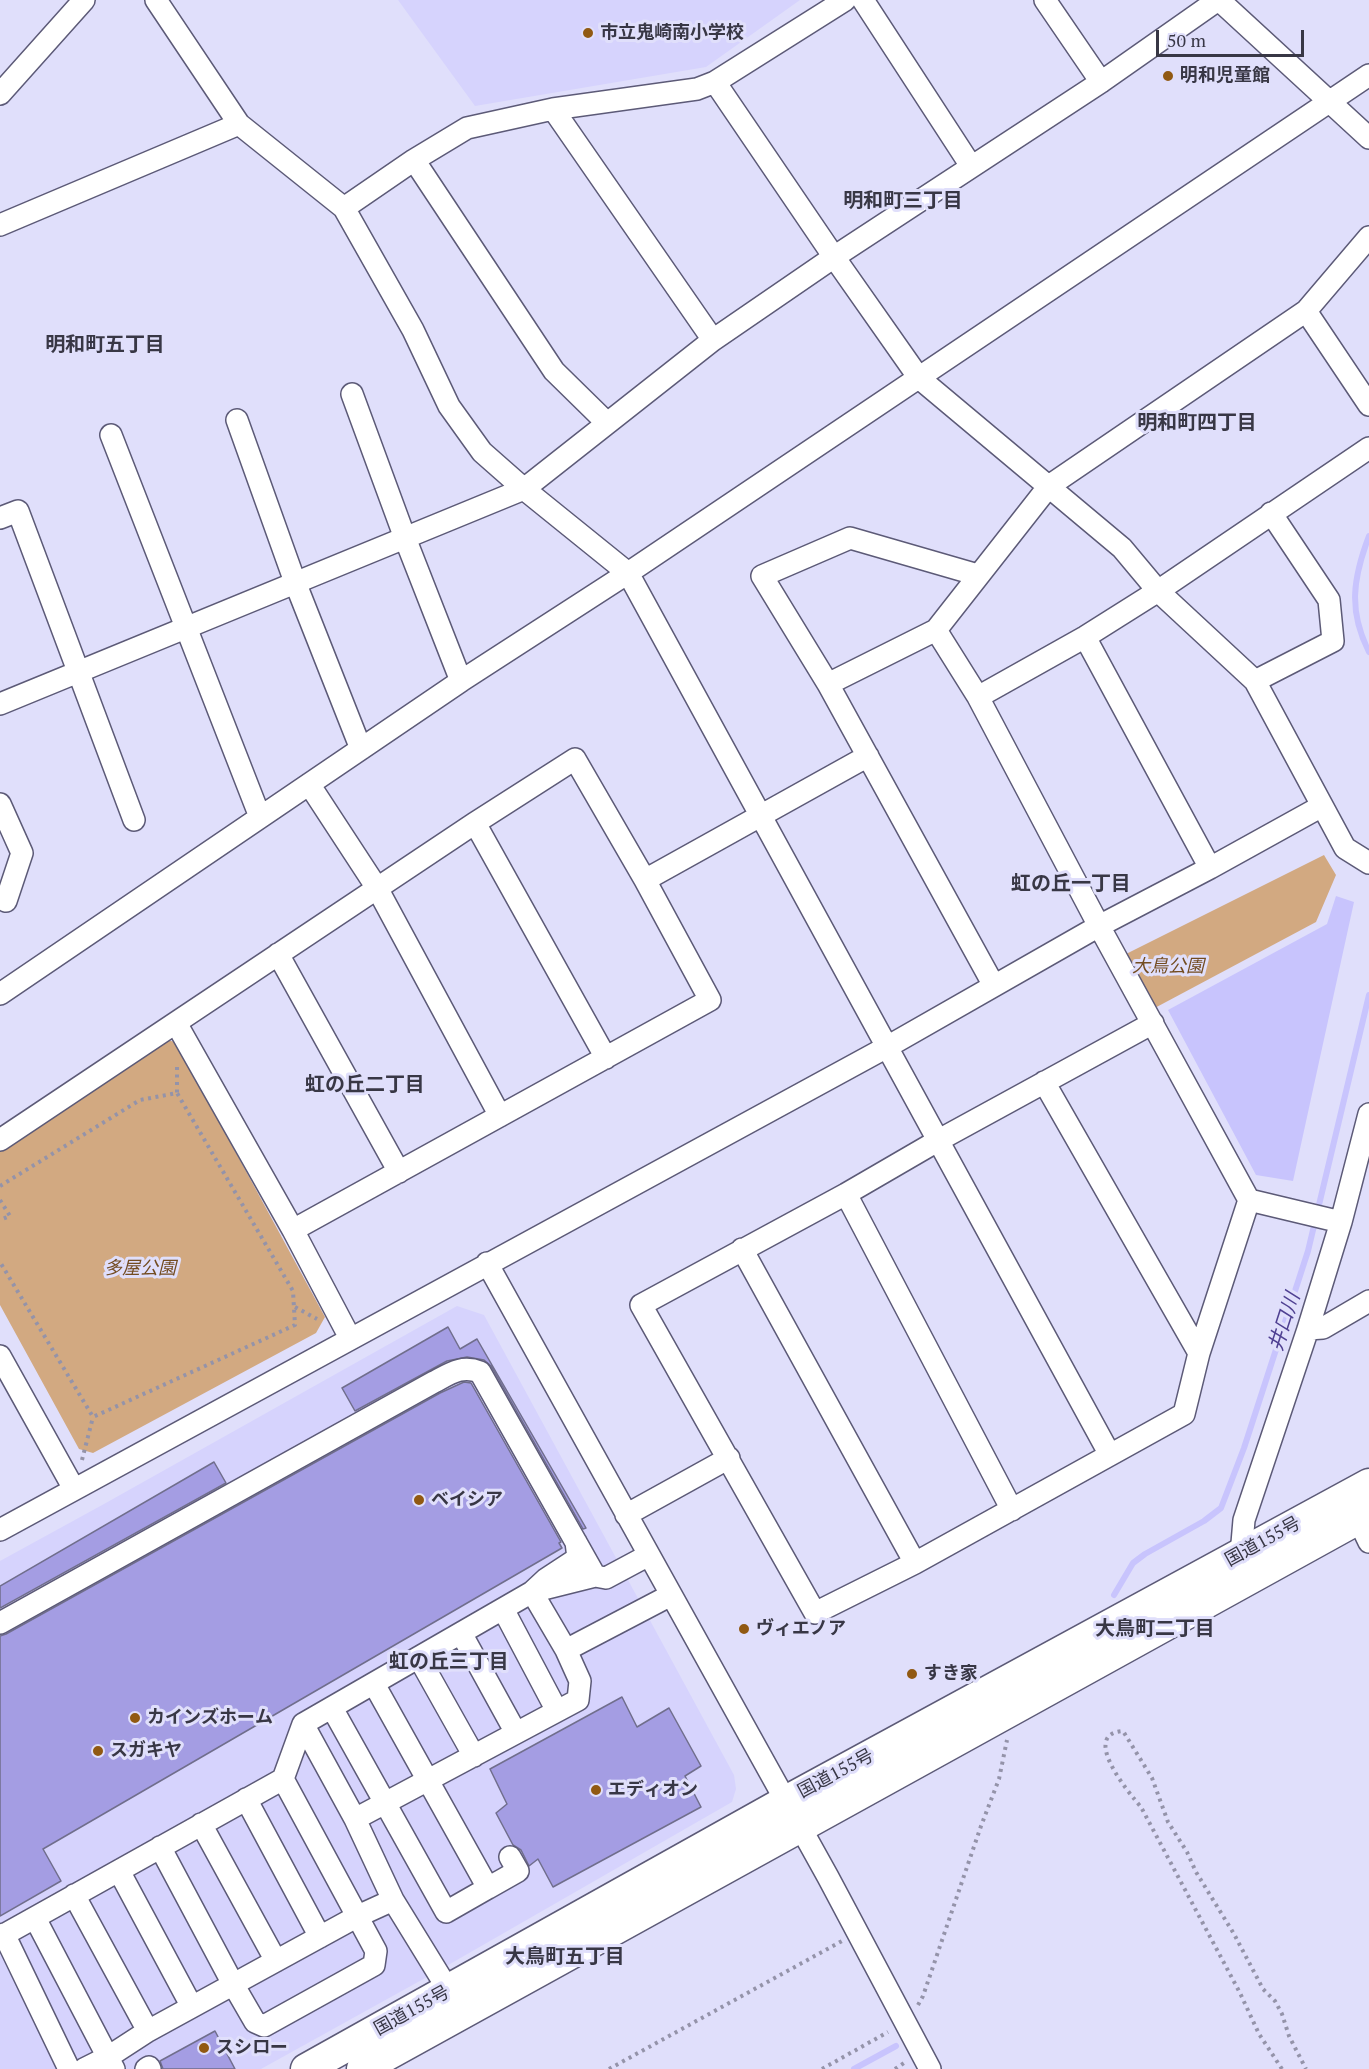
<!DOCTYPE html>
<html>
<head>
<meta charset="utf-8">
<style>
  body { margin:0 }
  #map { position:relative; width:1369px; height:2069px; overflow:hidden; background:#e0dffb; font-family:"PT Serif",serif }
  canvas { display:block }
  .scale { position:absolute; left:1156px; top:30px; width:148px; height:27px; box-sizing:border-box; border:3px solid #383745; border-top:0; padding-left:8px; font-size:18px; line-height:21px; white-space:nowrap; color:#383745; -webkit-text-stroke:4px #e0dffb; paint-order:stroke }
</style>
</head>
<body>
<div id="map">
<canvas width="1369" height="2069"></canvas>
<div class="scale">50 m</div>
</div>
<script>
const g = document.querySelector('canvas').getContext('2d');
g.lineJoin = 'round';
function fillPath(path, color) {
  g.fillStyle = color;
  g.fill(path, 'evenodd');
}
function stroke(path, color, width, dash) {
  g.strokeStyle = color;
  g.lineWidth = width;
  g.lineCap = dash ? 'butt' : 'round';
  g.setLineDash(dash || []);
  g.stroke(path);
}
function drawText(font, color, halo, rows, align = 'center') {
  g.font = font + ' "PT Serif","Noto Sans JP",serif';
  g.lineWidth = 6;
  g.setLineDash([]);
  g.textBaseline = 'middle';
  g.strokeStyle = halo;
  g.fillStyle = color;
  for (const [text, x, y, turn = 0] of rows) {
    g.save();
    g.translate(x, y);
    g.rotate((+turn || 0) * Math.PI / 180);
    g.textAlign = isNaN(turn) ? turn : align;
    if (halo) g.strokeText(text, 0, 0);
    g.fillText(text, 0, 0);
    g.restore();
  }
}
fillPath(new Path2D(`
  M398,0H800L706,67L475,106Z
  M457,1306L484,1315L734,1775L736,1789L732,1802L436,1972L261,2069H0V1561L104,1504Z`), '#d6d3fd');
fillPath(new Path2D(`
  M1324,855L1336,875L1316,922L1151,1010L1122,956Z
  M166,1040L176,1042L325,1317L316,1333L93,1453L79,1449L0,1305V1152Z`), '#d2a981');
fillPath(new Path2D(`
  M1336,896L1354,902L1293,1181L1256,1175L1168,1010L1327,924Z`), '#c8c4fd');
stroke(new Path2D(`
  M1369,536C1353,578 1348,611 1369,652
  M1114,1595L1133,1563L1145,1554L1204,1521L1221,1508L1244,1448L1308,1251L1369,995
  M854,2069L896,2046`), '#c8c4fd', 6);
const building = new Path2D(`
  M448,1327L460,1349L477,1339L586,1528L583,1529L491,1366L484,1360L467,1357L447,1361L355,1411L342,1388Z
  M464,1382L471,1383L561,1542L559,1543L562,1548L43,1849L61,1881L0,1916V1636L6,1634L440,1393Z
  M214,1462L226,1483L0,1608V1586Z
  M622,1697L637,1727L669,1708L701,1766L685,1776L701,1807L553,1887L538,1859L529,1866L521,1850L513,1845L496,1813L507,1804L490,1769Z
  M215,2031L235,2069H163L160,2061Z`);
fillPath(building, '#a49de3');
stroke(building, '#706e8c', 1.5);
const minor = new Path2D(`
  M156,0L239,124L344,208L413,330L449,406L482,452L524,489L628,573L1110,1455
  M863,0L971,166
  M1045,0L1101,82
  M1219,0L1369,138
  M715,82L834,257L919,378L1122,548L1158,591L1255,681L1345,848L1369,863
  M0,94L84,0
  M553,109L713,340
  M414,160L554,371L607,423
  M344,208L414,160L467,128L553,109L697,89L715,82L845,0
  M0,225L239,124
  M1306,311L1369,405
  M352,394L405,538L461,681
  M237,420L295,582L361,749
  M111,435L260,817
  M0,518L18,511L134,820
  M978,575L850,538L762,576L828,684L993,984
  M936,630L978,697L1099,926L1249,1200L1199,1353L1184,1414L915,1563L815,1613L641,1305L846,1194L939,1140L1153,1023
  M1085,637L1210,868
  M1255,681L1333,641L1329,600L1271,513
  M828,684L936,630L1049,486L1306,311L1369,237
  M978,697L1085,637L1158,591L1369,448
  M0,704L524,489L713,340L834,257L1101,82L1218,0
  M309,784L377,888L500,1116
  M0,804L22,853L6,901
  M475,823L606,1058
  M645,880L868,756
  M278,954L399,1172
  M0,994L461,681L628,573L1369,75
  M176,1023L293,1230L350,1338
  M1044,1082L1199,1353
  M0,1140L475,823L575,759L645,880L710,1000L293,1230
  M846,1194L1012,1510
  M1249,1200L1341,1222
  M742,1249L915,1563
  M487,1263L828,1877L930,2069
  M1308,1329L1323,1328L1369,1301
  M0,1356L74,1489
  M626,1515L729,1458
  M1358,1519L1369,1542
  M0,1530L887,1047L1099,926L1210,868L1322,806
  M1241,1555L1244,1520L1308,1329L1341,1222L1369,1114
  M539,1590L595,1576L606,1578L649,1555
  M503,1609L557,1711
  M0,1623L434,1382C451,1373 462,1365 480,1372L595,1576
  M461,1633L516,1733
  M566,1650L671,1595
  M419,1658L474,1756
  M332,1708L446,1912L488,1888L374,1684
  M303,1724L355,1819L393,1900L449,1991
  M246,1799L320,1937
  M355,1819L578,1700L580,1681L566,1650L532,1592
  M201,1824L276,1961
  M160,1847L233,1984L255,2022L264,2026L374,1965L376,1951L283,1779
  M119,1871L192,2007
  M488,1888L518,1871L510,1857
  M74,1895L148,2031
  M35,1918L114,2069
  M4,1934L69,2069
  M0,1937L283,1779L303,1724L532,1592L546,1579L578,1558L576,1542
  M84,2069L108,2057L148,2031L358,1916L393,1900
  M146,2069L149,2067L150,2069`);
const highway = new Path2D(`
  M306,2069L784,1802L1369,1484
  M362,2069L1369,1513`);
stroke(minor, '#5c5a77', 24);
stroke(highway, '#5c5a77', 33);
stroke(new Path2D(`
  M177,1067V1093
  M0,1186L140,1100L177,1093L293,1291L295,1325L93,1417L0,1262
  M0,1200L10,1216L0,1220
  M295,1307L317,1319
  M82,1460L93,1417
  M918,2005L923,1996L981,1826L999,1779L1007,1740
  M609,2069L842,1941
  M822,2069L888,2032
  M895,2069L904,2063
  M1282,2069L1259,2034L1240,1993L1141,1807C1128,1792 1080,1734 1123,1731L1152,1778L1168,1822L1187,1852L1196,1872L1234,1934L1263,1989L1275,2001L1282,2014L1289,2036L1306,2069`), '#9493a9', 4, [3, 4.5]);
stroke(minor, '#fff', 21);
stroke(highway, '#fff', 30);
for (const [x, y, r, color] of [
  [588,33,6,"#915912"],
  [1168,76,6,"#915912"],
  [419,1500,6,"#915912"],
  [744,1629,6,"#915912"],
  [912,1674,6,"#915912"],
  [135,1718,6,"#915912"],
  [98,1751,6,"#915912"],
  [596,1790,6,"#915912"],
  [204,2048,6,"#915912"]
]) {
  const dot = new Path2D();
  dot.arc(x, y, r, 0, 2 * Math.PI);
  g.fillStyle = color;
  g.fill(dot);
  stroke(dot, '#e0dffb', 2);
}
drawText('bold 18px', '#383745', '#e0dffb', [
  ["市立鬼崎南小学校",600,33],
  ["明和児童館",1180,76],
  ["ベイシア",431,1500],
  ["ヴィエノア",756,1629],
  ["すき家",924,1674],
  ["カインズホーム",147,1718],
  ["スガキヤ",110,1751],
  ["エディオン",608,1790],
  ["スシロー",216,2048]
], 'left');
drawText('italic 18px', '#734c21', '#e0dffb', [
  ["大鳥公園",1168,967],
  ["多屋公園",140,1269]
]);
drawText('18px', '#383745', '#e0dffb', [
  ["国道155号",1263,1542,-29],
  ["国道155号",836,1774,-28],
  ["国道155号",412,2011,-29]
]);
drawText('bold 20px', '#383745', '#e0dffb', [
  ["明和町三丁目",903,201],
  ["明和町五丁目",105,345],
  ["明和町四丁目",1197,423],
  ["虹の丘一丁目",1071,884],
  ["虹の丘二丁目",365,1085],
  ["大鳥町二丁目",1155,1629],
  ["虹の丘三丁目",449,1662],
  ["大鳥町五丁目",565,1957]
]);
drawText('italic 20px', '#4f4092', '#e0dffb', [
  ["井口川",1285,1322,-72]
]);
</script>
</body>
</html>
